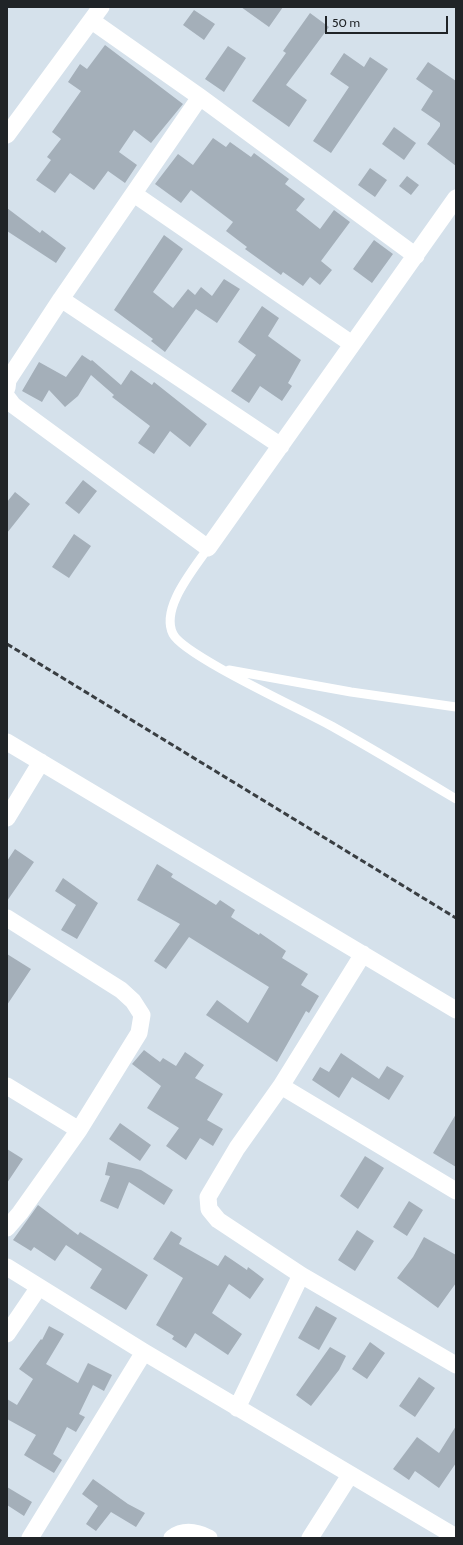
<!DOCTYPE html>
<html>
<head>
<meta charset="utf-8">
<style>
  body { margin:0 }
  #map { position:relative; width:463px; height:1545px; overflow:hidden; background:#d5e1eb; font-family:Cabin,sans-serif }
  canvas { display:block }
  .frame { position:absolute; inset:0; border:8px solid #202427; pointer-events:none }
  .scale { position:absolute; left:325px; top:16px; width:123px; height:18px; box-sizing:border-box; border:2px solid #202427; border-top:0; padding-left:5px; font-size:12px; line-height:14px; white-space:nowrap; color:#202427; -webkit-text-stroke:3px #d5e1eb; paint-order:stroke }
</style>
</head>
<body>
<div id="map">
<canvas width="463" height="1545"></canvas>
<div class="frame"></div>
<div class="scale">50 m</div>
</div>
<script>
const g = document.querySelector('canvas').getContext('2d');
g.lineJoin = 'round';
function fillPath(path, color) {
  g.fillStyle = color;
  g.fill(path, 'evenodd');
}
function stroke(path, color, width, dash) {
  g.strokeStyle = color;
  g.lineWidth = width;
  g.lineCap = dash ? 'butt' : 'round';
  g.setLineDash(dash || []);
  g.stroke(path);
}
fillPath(new Path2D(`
  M241,7H283L269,27Z
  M194,10L215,24L204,40L183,25Z
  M310,13L329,27L286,85L307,100L289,127L252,101L286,53L283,51Z
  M105,45L183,104L151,143L134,130L119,152L137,165L125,183L108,171L94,190L70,173L55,193L36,180L51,160L47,157L61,139L52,132L81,91L68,82L80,64L87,69Z
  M228,46L246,58L224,92L205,79Z
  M344,53L364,67L370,57L388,69L331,153L313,141L349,87L330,74Z
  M428,62L456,81V166L427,144L440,126V123L421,110L433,91L416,79Z
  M394,127L416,143L404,160L382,144Z
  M213,138L226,147L230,142L251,157L254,153L289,179L285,184L305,199L296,210L320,229L334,210L350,222L321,261L332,270L320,285L310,277L303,286L283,272L281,275L245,249L247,247L226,231L233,222L191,190L181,203L155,184L178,154L193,165Z
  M370,168L387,180L375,197L358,185Z
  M407,176L419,185L411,195L399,186Z
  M7,208L40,233L42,230L66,248L56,263L7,231Z
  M164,235L183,249L153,292L173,308L188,289L195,295L201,287L212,296L224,279L240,289L217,323L196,309L165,352L151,341L153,339L114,310Z
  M374,240L393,254L372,283L353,269Z
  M262,306L279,318L268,336L301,360L288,383L292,386L282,401L260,386L249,403L231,391L256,355L238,342Z
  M82,355L91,361L92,360L121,385L131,370L152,385L154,382L207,424L190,447L170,431L154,454L138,443L150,426L112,397L114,395L91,375L78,396L65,407L49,390L42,402L22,391L39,362L66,377Z
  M83,480L97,491L79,514L65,503Z
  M15,492L30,504L7,533V502Z
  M74,534L91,546L69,578L52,567Z
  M15,849L34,862L7,901V861Z
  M157,864L173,874L171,877L216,905L220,900L235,910L231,917L259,935L260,933L286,951L282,958L308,974L301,985L319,996L309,1013L306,1011L277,1062L206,1015L217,1000L248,1023L269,987L189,937L166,969L154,961L180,924L137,900Z
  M63,878L98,903L77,939L61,930L76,905L55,891Z
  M7,954L31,969L7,1005Z
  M144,1050L160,1062L163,1058L176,1066L185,1052L204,1065L195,1078L223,1094L207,1120L223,1129L213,1146L200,1138L186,1160L166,1146L179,1128L147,1108L161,1086L132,1064Z
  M341,1053L379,1079L387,1066L404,1076L389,1100L352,1077L339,1098L312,1080L320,1067L329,1072Z
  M456,1114V1167L433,1153Z
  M120,1123L151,1145L140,1161L109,1139Z
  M7,1149L23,1159L7,1183Z
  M365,1156L384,1168L358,1209L340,1196Z
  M108,1162L141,1170L173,1190L164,1205L129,1182L118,1209L100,1201L110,1176L105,1175Z
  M409,1201L423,1210L407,1236L393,1227Z
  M38,1205L78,1235L80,1232L148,1275L126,1310L90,1288L102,1269L66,1245L55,1261L34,1247L31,1251L13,1240Z
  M357,1230L374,1241L355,1271L338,1260Z
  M171,1231L182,1238L179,1244L218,1266L225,1255L247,1270L248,1267L264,1279L250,1299L229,1284L212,1313L242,1334L228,1355L195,1333L186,1348L172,1339L174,1336L156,1325L183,1278L153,1259Z
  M424,1237L456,1255V1283L438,1308L397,1278L413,1257Z
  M316,1306L337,1318L319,1350L298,1338Z
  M49,1326L64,1334L46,1364L78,1383L88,1363L112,1375L104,1391L93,1385L79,1414L85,1417L76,1432L67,1427L53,1454L62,1460L54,1473L24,1455L36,1435L7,1419V1399L17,1405L33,1379L19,1369L41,1339L42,1340Z
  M370,1342L385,1353L367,1379L352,1369Z
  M330,1347L346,1356L339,1370L311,1406L296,1395Z
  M419,1377L435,1388L415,1417L399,1406Z
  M456,1426V1463L439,1488L415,1471L409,1480L393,1469L417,1437L439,1453Z
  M93,1479L128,1504L145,1513L136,1527L111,1512L96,1531L86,1524L98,1506L82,1494Z
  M7,1487L32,1502L24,1516L7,1505Z`), '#a4afb9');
stroke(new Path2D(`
  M208,548C194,569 160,608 173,634C184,656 307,712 335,728C376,751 416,775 456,799
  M229,670L351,692L456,707`), '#fff', 9);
stroke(new Path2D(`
  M92,21L200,97L416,256
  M200,97L61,299L281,446
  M7,135L101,7
  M134,194L352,344
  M7,388L8,380L61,299
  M7,397L13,405L208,548L456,198
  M7,742L456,1010
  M7,818L41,762
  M7,918L121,990L133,1001L142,1015L139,1033L79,1130L7,1086
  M363,954L281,1086L237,1148L208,1197L209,1209L218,1220L301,1275L456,1365
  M281,1086L456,1191
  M7,1228L20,1213L79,1130
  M7,1267L144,1352L456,1537
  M7,1334L39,1287
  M237,1408L301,1275
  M30,1538L144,1352
  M172,1538C184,1529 197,1532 209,1538
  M310,1538L350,1475`), '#fff', 17);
stroke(new Path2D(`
  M7,644L456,918`), '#393e42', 3, [6, 3]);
</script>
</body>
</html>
